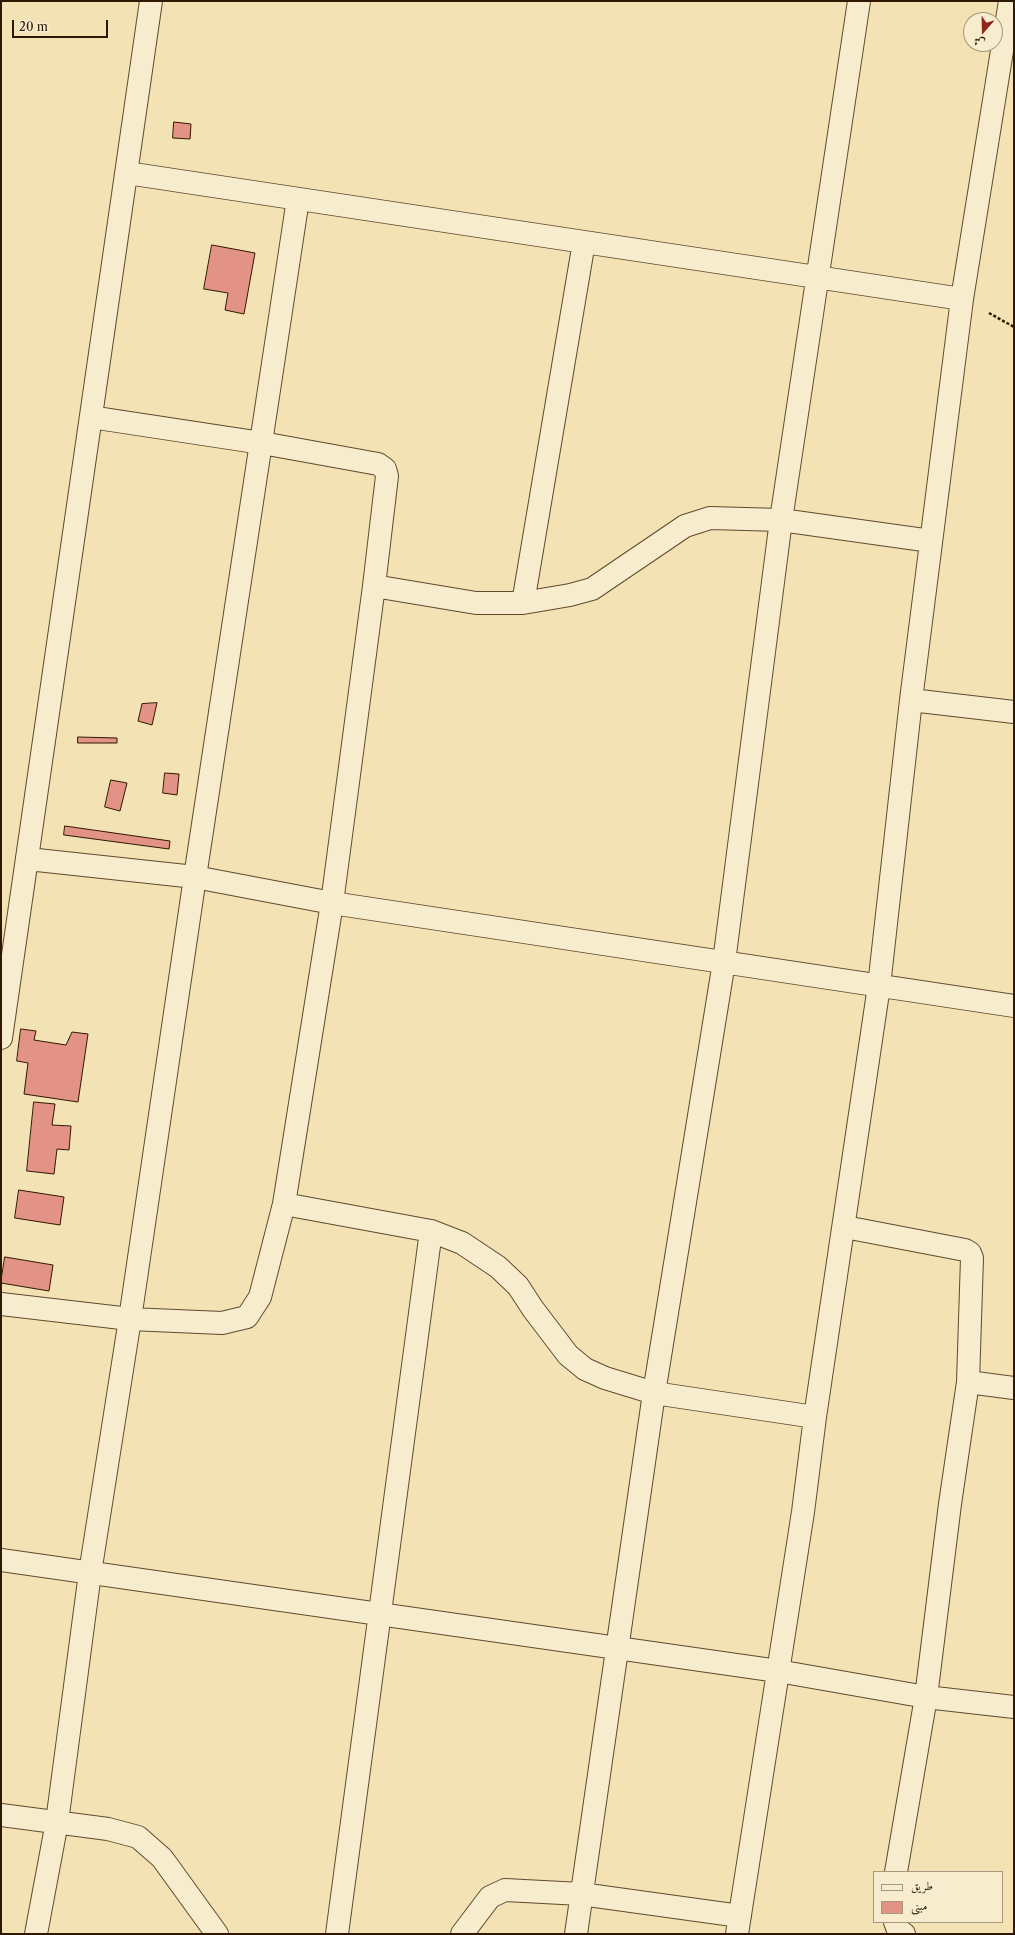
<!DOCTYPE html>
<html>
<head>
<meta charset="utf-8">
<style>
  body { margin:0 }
  #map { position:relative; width:1015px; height:1935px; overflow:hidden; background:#f3e2b3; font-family:"Libre Caslon Text",Amiri,serif }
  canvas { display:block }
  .frame { position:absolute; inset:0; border:2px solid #2f1701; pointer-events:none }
  .legend { position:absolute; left:873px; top:1871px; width:130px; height:52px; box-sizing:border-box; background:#f7ecce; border:1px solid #a7977c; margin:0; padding:5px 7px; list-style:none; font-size:12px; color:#2f1701 }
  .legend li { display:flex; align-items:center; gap:8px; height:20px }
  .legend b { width:20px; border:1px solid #a7977c }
  .north { position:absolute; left:963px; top:12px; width:40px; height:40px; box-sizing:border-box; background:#f7ecce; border:1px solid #a7977c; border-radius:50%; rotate:200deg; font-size:11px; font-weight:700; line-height:16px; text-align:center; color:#2f1701 }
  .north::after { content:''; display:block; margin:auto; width:14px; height:18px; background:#8f2418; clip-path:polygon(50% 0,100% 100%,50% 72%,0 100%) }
  .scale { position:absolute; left:12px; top:20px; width:96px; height:18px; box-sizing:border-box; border:2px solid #2f1701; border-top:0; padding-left:5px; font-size:12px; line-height:14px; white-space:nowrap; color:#2f1701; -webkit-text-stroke:3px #f7ecce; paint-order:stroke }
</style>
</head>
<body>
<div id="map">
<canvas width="1015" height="1935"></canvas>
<div class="frame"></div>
<ul class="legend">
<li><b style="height:5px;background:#f7ecce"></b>طريق</li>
<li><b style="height:11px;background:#e29385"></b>مبنى</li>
</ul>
<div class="north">ش</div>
<div class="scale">20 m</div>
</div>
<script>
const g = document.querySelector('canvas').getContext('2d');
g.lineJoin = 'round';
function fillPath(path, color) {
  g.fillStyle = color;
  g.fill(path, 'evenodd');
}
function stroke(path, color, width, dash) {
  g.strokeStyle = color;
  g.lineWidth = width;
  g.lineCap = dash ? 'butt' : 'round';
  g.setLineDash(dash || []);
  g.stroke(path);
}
const building = new Path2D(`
  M174,122L191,124L190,139L173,138Z
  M212,245L255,253L244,314L225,310L228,293L204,289Z
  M157,703L152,725L138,721L142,704Z
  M78,737L117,738V743H78Z
  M165,773L179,774L177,795L163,793Z
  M111,780L127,783L120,811L105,807Z
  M65,826L170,841L169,849L64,835Z
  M21,1029L36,1031L34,1040L66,1045L72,1032L88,1034L78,1102L24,1094L28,1063L17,1061Z
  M34,1102L55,1104L52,1125L71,1126L69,1150L57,1149L54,1174L27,1171Z
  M19,1190L64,1197L60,1225L15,1218Z
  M5,1257L53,1265L49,1291L1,1283Z`);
fillPath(building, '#e29385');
stroke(building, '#2f1701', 1);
const street = new Path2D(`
  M127,173L962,299
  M374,586L476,603H523L570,595L592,589L685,526L710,518L781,520L931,541
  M523,603L584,242
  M911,700L1014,712
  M28,859L195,877L332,903L1014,1006
  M1,1038L151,1
  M284,1204L431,1231L462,1243L498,1267L518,1286L533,1309L568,1355L585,1369L605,1378L654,1393L815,1417
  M845,1227L965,1250L970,1253L972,1258L968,1382L950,1504L926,1697L896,1872
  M1,1304L130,1319L222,1323L247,1317L260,1297L284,1204L332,903L374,586L387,476L385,469L378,464L262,443L91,417
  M968,1382L1014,1388
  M1,1560L778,1671L926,1697L1014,1707
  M1,1815L108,1829L138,1837L162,1858L217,1934
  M895,1922L898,1930L904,1934
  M36,1934L57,1822L90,1573L130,1319L195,877L298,199
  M337,1934L431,1231
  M462,1934L490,1897L505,1890L581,1894L740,1916
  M576,1934L654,1393L724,962L781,520L859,1
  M737,1934L803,1512L815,1417L879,986L911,700L962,299L1010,1`);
stroke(street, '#604a2e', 24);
stroke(new Path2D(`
  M989,313L1014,327`), '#2f1701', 2.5, [3, 2]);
stroke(street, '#f7ecce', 22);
</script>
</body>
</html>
